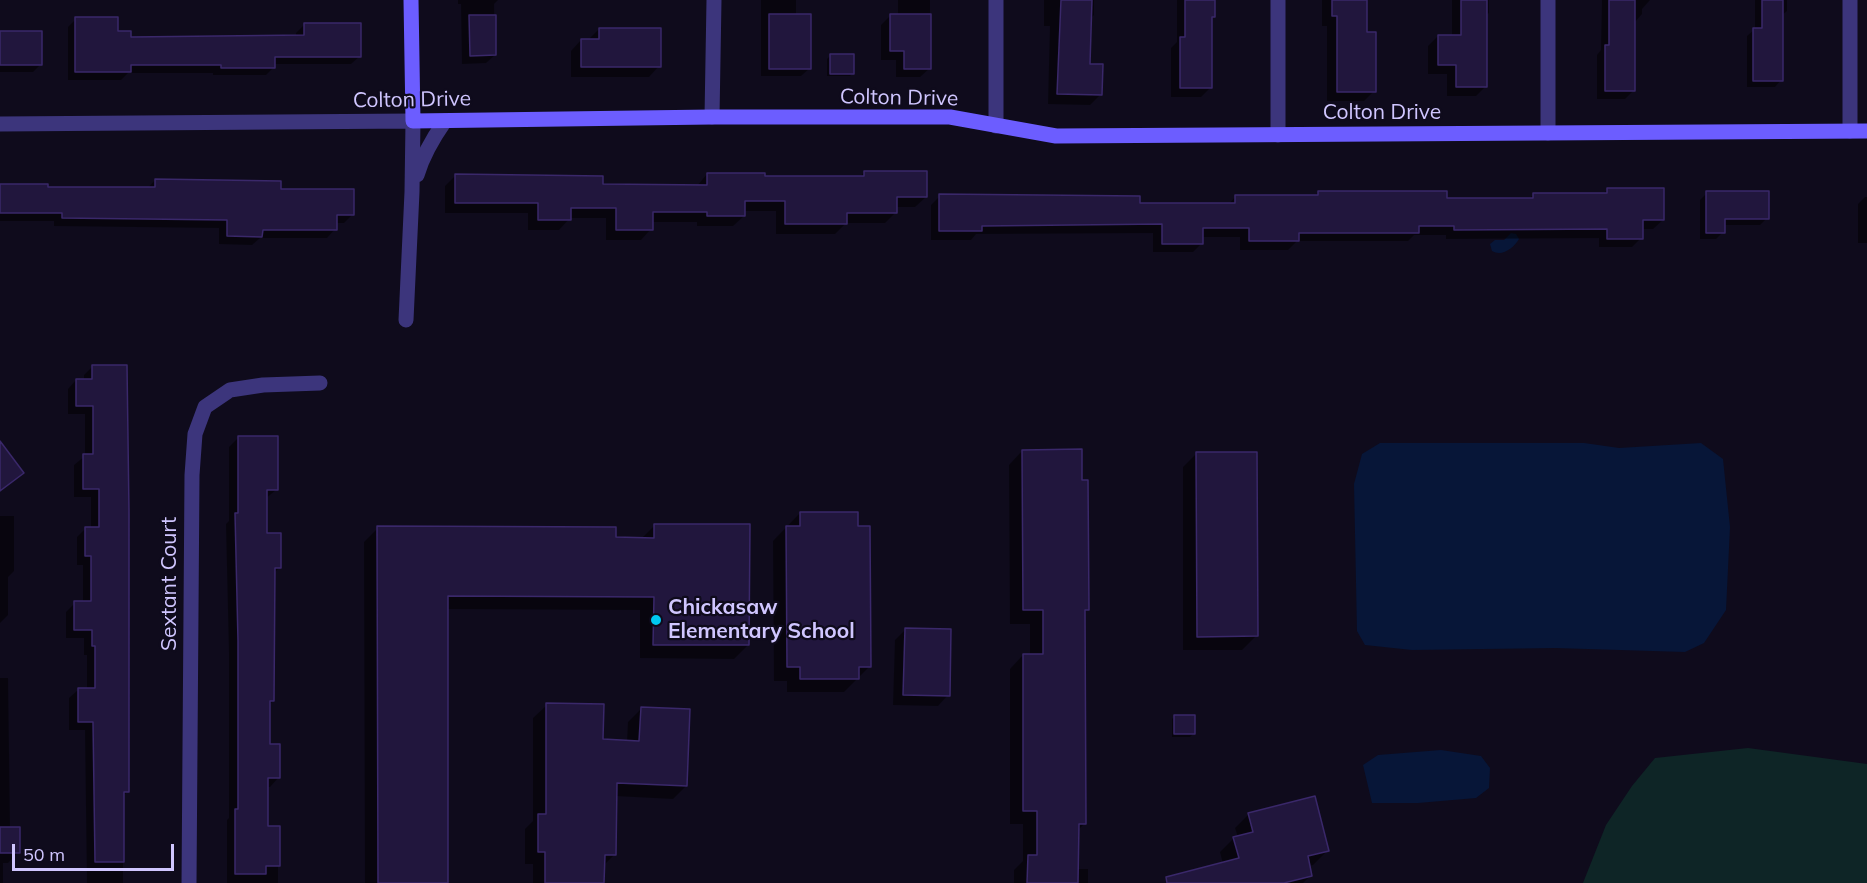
<!DOCTYPE html>
<html>
<head>
<meta charset="utf-8">
<style>
  body { margin:0 }
  #map { position:relative; width:1867px; height:883px; overflow:hidden; background:#0f0b1c; font-family:Mulish,sans-serif }
  canvas { display:block }
  .scale { position:absolute; left:12px; top:844px; width:162px; height:27px; box-sizing:border-box; border:3px solid #d0c6ff; border-top:0; padding-left:8px; font-size:18px; line-height:21px; white-space:nowrap; color:#d0c6ff; -webkit-text-stroke:4px #0f0b1c; paint-order:stroke }
</style>
</head>
<body>
<div id="map">
<canvas width="1867" height="883"></canvas>
<div class="scale">50 m</div>
</div>
<script>
const g = document.querySelector('canvas').getContext('2d');
g.lineJoin = 'round';
function fillPath(path, color) {
  g.fillStyle = color;
  g.fill(path, 'evenodd');
}
function stroke(path, color, width, dash) {
  g.strokeStyle = color;
  g.lineWidth = width;
  g.lineCap = dash ? 'butt' : 'round';
  g.setLineDash(dash || []);
  g.stroke(path);
}
function drawText(font, color, halo, rows, align = 'center') {
  g.font = font + ' Mulish,sans-serif';
  g.lineWidth = 4.5;
  g.setLineDash([]);
  g.textBaseline = 'middle';
  g.strokeStyle = halo;
  g.fillStyle = color;
  for (const [text, x, y, turn = 0] of rows) {
    g.save();
    g.translate(x, y);
    g.rotate((+turn || 0) * Math.PI / 180);
    g.textAlign = isNaN(turn) ? turn : align;
    if (halo) g.strokeText(text, 0, 0);
    g.fillText(text, 0, 0);
    g.restore();
  }
}
fillPath(new Path2D(`
  M1748,748L1867,764V883H1583L1606,825L1632,786L1655,758Z`), '#0e2526');
fillPath(new Path2D(`
  M1511,233L1516,234L1519,239C1514,248 1502,257 1492,251L1490,244L1495,240H1504Z
  M1380,443H1584L1619,448L1701,443L1723,459L1730,527L1726,610L1704,643L1685,652L1555,648L1412,650L1365,645L1357,631L1354,484L1362,454Z
  M1441,750L1481,756L1490,768L1489,788L1476,798L1418,803H1372L1363,765L1378,755Z`), '#071638');
fillPath(new Path2D(`
  M458,0H498L494,4L495,55L486,63L462,64L461,4H458Z
  M761,0H796V15L810,68L801,76H761Z
  M898,0H930V68L920,77H896V60H881V25L891,15H898Z
  M1044,0H1094V15L1090,19L1088,65L1101,94L1090,105L1048,104L1050,26H1044Z
  M1177,0H1214V17L1210,20V88L1201,97H1171V48L1177,42Z
  M1322,0H1365V34L1374,91L1364,101H1327V26H1322Z
  M1452,0H1489V13L1485,16V87L1476,96H1447V74H1428V46L1438,36H1452Z
  M1602,0H1650L1642,9V14L1634,23V90L1625,99H1597V55L1601,50Z
  M1755,0H1787V11L1781,16V80L1775,87H1747V36L1755,29Z
  M76,19L117,33L129,39L296,37V33L304,25L360,56L351,64H274V67L266,75H213V73H128L121,80H68V27Z
  M599,29L659,66L649,77H571V51L581,40H588Z
  M0,33L40,65L33,72H0Z
  M830,56L853,73L850,76H827V59Z
  M864,172L926,197L915,207H895V213L885,223H846L835,234H776V211H744V216L733,226H697V222H651V229L641,240H606V218H570L559,230H528V213H445V186L456,175L601,186H697L707,174L764,178H859Z
  M155,180L280,190L352,215L344,223H335V229L327,238H260L252,245L219,244V228L54,226V221H0V185L46,189H147Z
  M1608,189L1663,220L1653,229H1641V238L1632,247H1599V238L1446,239V235H1414L1408,241H1297L1288,250H1240V237H1202V243L1193,252H1153V233L976,234L971,240H931V205L940,196L1138,205H1228L1236,196H1314L1319,192L1445,199H1529L1533,195H1602Z
  M1707,193L1767,218L1760,225H1723V232L1716,239H1700V200Z
  M1865,197H1867V243H1858V204Z
  M93,366L128,791L123,796V883H87L85,730H69V698L78,690H87V655H84V638H66V612L75,603H83V565H77V537L86,528H91V497H74V465L85,456V414H68V389L76,380H84V375Z
  M238,438L276,490L265,499V535L280,567L274,573L273,701L269,705V745L279,777L270,787H266V827H278V883H227V820L229,818V652L226,524L229,521V447Z
  M1022,451L1088,609L1084,613V824L1078,830L1076,869H1088V883H1014V870L1023,861V824H1010V669L1023,655H1030V624H1010L1009,465Z
  M1196,454L1256,636L1242,650H1183V467Z
  M800,513L869,667L844,692H787V681H774L773,541Z
  M0,516H14V571L8,577V615L0,623Z
  M655,525L748,645L734,659L640,658V610L446,609V883H365L364,542L378,528L641,539Z
  M905,630L948,695L938,706L893,705L895,640Z
  M0,671V678H8L10,828L18,852L8,863H3V883H0Z
  M547,705L602,741L627,742L628,722L641,709L686,786L673,799L615,796V854L603,866V883H533V864H525V829L533,821V718Z
  M1175,716L1193,734L1190,737H1172V719Z
  M1249,814L1327,851L1313,865L1309,866L1311,875L1303,883H1181L1223,864L1220,852L1234,838L1238,837L1235,828Z`), '#0007');
const building = new Path2D(`
  M1061,0H1092L1090,64H1103L1102,95L1057,94Z
  M1185,0H1215V17H1212V88H1180V37H1185Z
  M1332,0H1367V32H1376V92H1337V16H1332Z
  M1461,0H1487V87H1456V65H1438V35H1461Z
  M1609,0H1635V91H1605V45H1609Z
  M1762,0H1783V81H1753V28H1762Z
  M769,14H811V69H769Z
  M890,14H931V69H904V51H890Z
  M469,15H496V55L470,56Z
  M75,17H118V31H131V37L304,35V23H361V57H275V68H221V65H131V72H75Z
  M599,28H661V67H581V39H599Z
  M0,31H42V65H0Z
  M830,54H854V74H830Z
  M864,171H927V197H897V213H847V224H785V201H745V216H707V212H653V230H616V208H571V220H538V203H455V174L603,176V184L707,185V173H765V176H864Z
  M155,179L281,181V189H354V215H337V230H263L262,237L227,236V220L62,218V213H0V184H48V187H155Z
  M1607,188H1664V220H1643V239H1607V229L1454,230V226H1419V233H1299V241H1249V228H1203V244H1162V224L982,226V231H939V194L1140,196V203H1235V195H1318V191H1447V198H1533V193H1607Z
  M1706,191H1769V219H1725V233H1706Z
  M92,365H127L129,512V792H124V862H95L93,722H78V688H95V646H92V630H74V601H91V556H85V527H99V489H83V454H93V406H76V379H92Z
  M238,436H278V490H267V533H281V568H275L274,701H270V744H280V778H268V826H280V866H266V874H235V809H238V641L235,513H238Z
  M0,441L24,473L0,491Z
  M1082,449V480H1088L1089,610H1085L1086,824H1079L1078,883H1027L1028,855H1037V811H1023V654H1043V610H1023L1022,450Z
  M1196,452H1257L1258,636L1197,637Z
  M800,512H858V526H870L871,667H859V679H800V667H787L786,526H800Z
  M654,524H750L749,645H653L654,597L448,596V883H378L377,526L616,527V537L654,538Z
  M905,628L951,629L950,696L903,695Z
  M546,703L604,704L603,739L639,741L641,707L690,709L687,786L617,783L616,855H605L604,883H545V852H538V814H546Z
  M1174,715H1195V734H1174Z
  M1315,796L1329,851L1308,856L1312,876L1284,883H1167L1166,877L1239,858L1233,837L1253,832L1248,813Z
  M0,827H20V853H0Z`);
fillPath(building, '#21163d');
stroke(building, '#3a286a', 1.5);
stroke(new Path2D(`
  M996,0V126
  M1278,0V135
  M1548,0V133
  M1850,0V131
  M712,117L714,0
  M0,124L413,121L412,192L406,320
  M417,175C423,155 433,138 445,121
  M189,883L192,475L195,434L205,407L230,390L263,385L320,383`), '#3c357c', 15);
stroke(new Path2D(`
  M411,0L413,121L712,117H950L1056,136L1867,131`), '#6c5dff', 15);
for (const [x, y, r, color] of [
  [656,620,6,"#00c8f1"]
]) {
  const dot = new Path2D();
  dot.arc(x, y, r, 0, 2 * Math.PI);
  g.fillStyle = color;
  g.fill(dot);
  stroke(dot, '#0f0b1c', 2);
}
drawText('21px', '#d0c6ff', '#0f0b1c', [
  ["Colton Drive",899,98,1],
  ["Colton Drive",412,100,-1],
  ["Colton Drive",1382,113],
  ["Sextant Court",170,584,-90]
]);
drawText('bold 21px', '#d0c6ff', '#0f0b1c', [
  ["Chickasaw",668,608],
  ["Elementary School",668,632]
], 'left');
</script>
</body>
</html>
